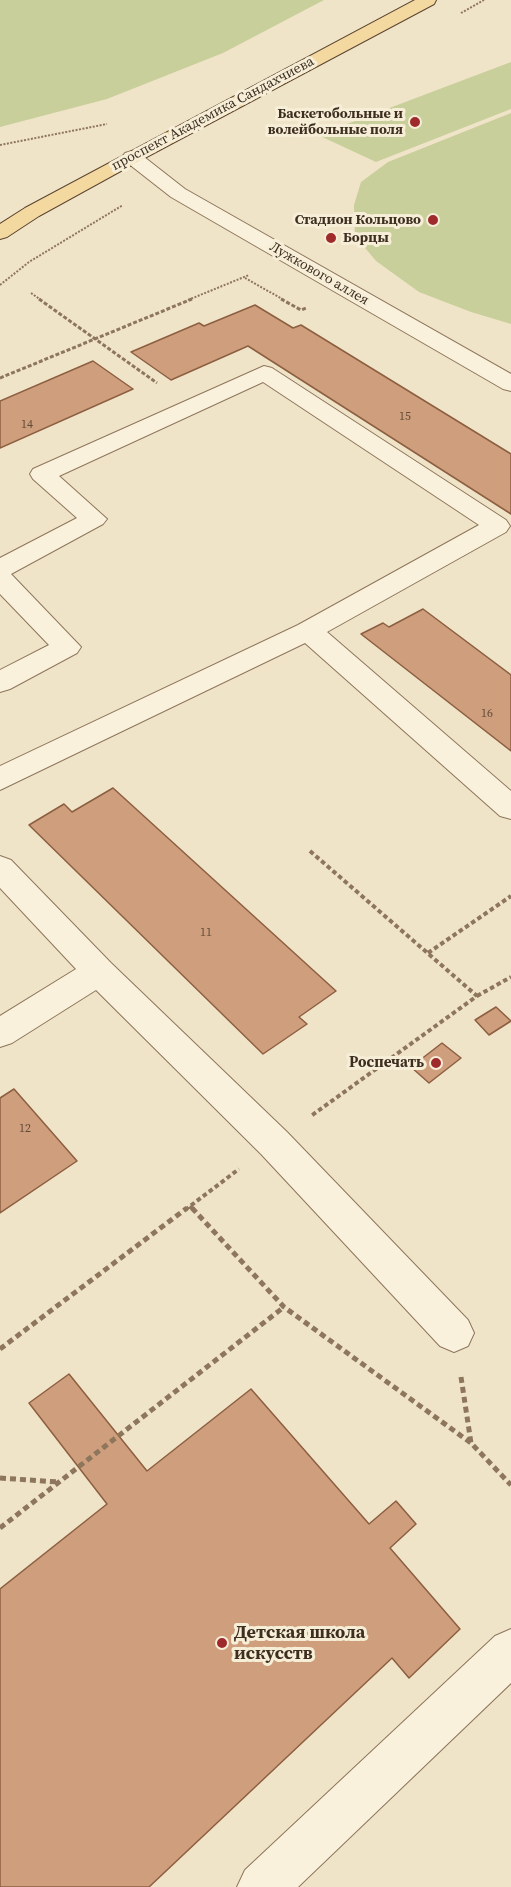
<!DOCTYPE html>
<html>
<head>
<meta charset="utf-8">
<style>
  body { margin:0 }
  canvas { display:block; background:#f0e4c8 }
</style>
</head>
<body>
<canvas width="511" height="1887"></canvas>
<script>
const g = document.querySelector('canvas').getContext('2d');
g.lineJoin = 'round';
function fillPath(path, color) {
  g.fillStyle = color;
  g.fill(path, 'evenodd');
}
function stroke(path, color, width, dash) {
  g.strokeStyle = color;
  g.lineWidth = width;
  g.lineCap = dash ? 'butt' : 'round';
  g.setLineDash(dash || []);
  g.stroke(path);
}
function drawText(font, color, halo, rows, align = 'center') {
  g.font = font + ' "Source Serif 4",serif';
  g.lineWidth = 6;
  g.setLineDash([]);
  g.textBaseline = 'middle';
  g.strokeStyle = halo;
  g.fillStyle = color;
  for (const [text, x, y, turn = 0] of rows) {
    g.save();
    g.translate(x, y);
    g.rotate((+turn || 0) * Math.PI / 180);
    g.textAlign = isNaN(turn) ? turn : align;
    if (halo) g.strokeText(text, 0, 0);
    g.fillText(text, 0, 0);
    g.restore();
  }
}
fillPath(new Path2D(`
  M0,0H324L223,53L107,99L0,127Z
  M511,62V109L376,162L318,135Z
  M511,113V324L471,312L419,292L376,261L355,236L354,205L361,182L388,162Z`), '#c9cf9b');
const building = new Path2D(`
  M255,305L293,328L301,325L511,454V514L248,346L171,380L131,352L199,323L204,326Z
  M93,361L133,389L0,448V401Z
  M423,609L511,675V751L361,634L383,623L389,627Z
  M113,788L336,991L299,1017L307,1024L263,1054L29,825L64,804L72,812Z
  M496,1007L511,1021L489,1035L475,1020Z
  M442,1043L461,1058L429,1083L411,1067Z
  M14,1089L77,1161L0,1213V1098Z
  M69,1374L147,1471L251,1389L369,1524L396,1501L416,1524L390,1548L460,1629L409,1678L392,1658L149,1887H0V1589L107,1504L29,1403Z`);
fillPath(building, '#cf9f7d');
stroke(building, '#8d5f41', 1.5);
const minor = new Path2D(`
  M132,151L139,153L185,189L511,374V391L503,389L171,197L125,161L122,157L125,153Z
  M264,366L272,368L506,520L510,526L506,532L327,632L511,791V819L500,816L305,643L0,790V766L298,625L479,525L263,382L59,476L107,519L103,524L11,574L81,647L77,653L10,689L0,692V670L49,645L0,594V558L77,518L33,479L30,474L33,469Z
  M0,856L11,860L111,963L287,1132L468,1320L474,1333L468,1346L454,1352L440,1346L261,1154L96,990L12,1043L0,1047V1016L76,969L0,888Z
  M511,1629V1683L298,1887H237L245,1870L495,1636Z`);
const major = new Path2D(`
  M415,0H436L434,4L139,161L39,216L7,237L0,239V224L25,208Z`);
stroke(minor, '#8d765c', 2);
stroke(major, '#5b4430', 2);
stroke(new Path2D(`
  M461,13L484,0
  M0,145L107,124
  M245,278L284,300
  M0,285L29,262L123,205
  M31,293L41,300
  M188,300L249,275`), '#8d765c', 2, [2, 1.5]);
stroke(new Path2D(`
  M39,299L157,383
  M281,299L301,310L306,308
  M0,378L192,299`), '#8d765c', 3, [4, 2]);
stroke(new Path2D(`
  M310,851L477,996L311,1116
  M428,953L511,896
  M477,996L511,977
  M190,1206L194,1210
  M185,1210L239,1169`), '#8d765c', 4, [4.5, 3]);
stroke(new Path2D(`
  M192,1208L284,1307L471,1443
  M0,1349L187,1208
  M461,1377L471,1443L511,1485
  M0,1478L58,1482
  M0,1528L284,1307`), '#8d765c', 5, [6, 4]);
fillPath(minor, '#faf1dc');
fillPath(major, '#f3d9a0');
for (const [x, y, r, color] of [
  [415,122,6,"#9e2a2b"],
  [433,220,6,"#9e2a2b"],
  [331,238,6,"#9e2a2b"],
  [436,1063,6,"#9e2a2b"],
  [222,1643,6,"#9e2a2b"]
]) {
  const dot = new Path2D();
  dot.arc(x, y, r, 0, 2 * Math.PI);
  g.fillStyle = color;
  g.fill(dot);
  stroke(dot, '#f7eed8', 2);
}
drawText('12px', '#624a37', null, [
  ["15",405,417],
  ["14",27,425],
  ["16",487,714],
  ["11",206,933],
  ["12",25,1129]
]);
drawText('14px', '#3d2e20', '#f7eed8', [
  ["проспект Академика Сандахчиева",213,114,-28],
  ["Лужкового аллея",319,274,30]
]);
drawText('bold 14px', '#3d2e20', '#f7eed8', [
  ["Баскетобольные и",403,114],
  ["волейбольные поля",403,130],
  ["Стадион Кольцово",421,220],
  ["Борцы",343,238,"left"]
], 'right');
drawText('bold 15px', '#3d2e20', '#f7eed8', [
  ["Роспечать",424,1063]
], 'right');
drawText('bold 18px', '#3d2e20', '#f7eed8', [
  ["Детская школа",234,1633],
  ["искусств",234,1654]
], 'left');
</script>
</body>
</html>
